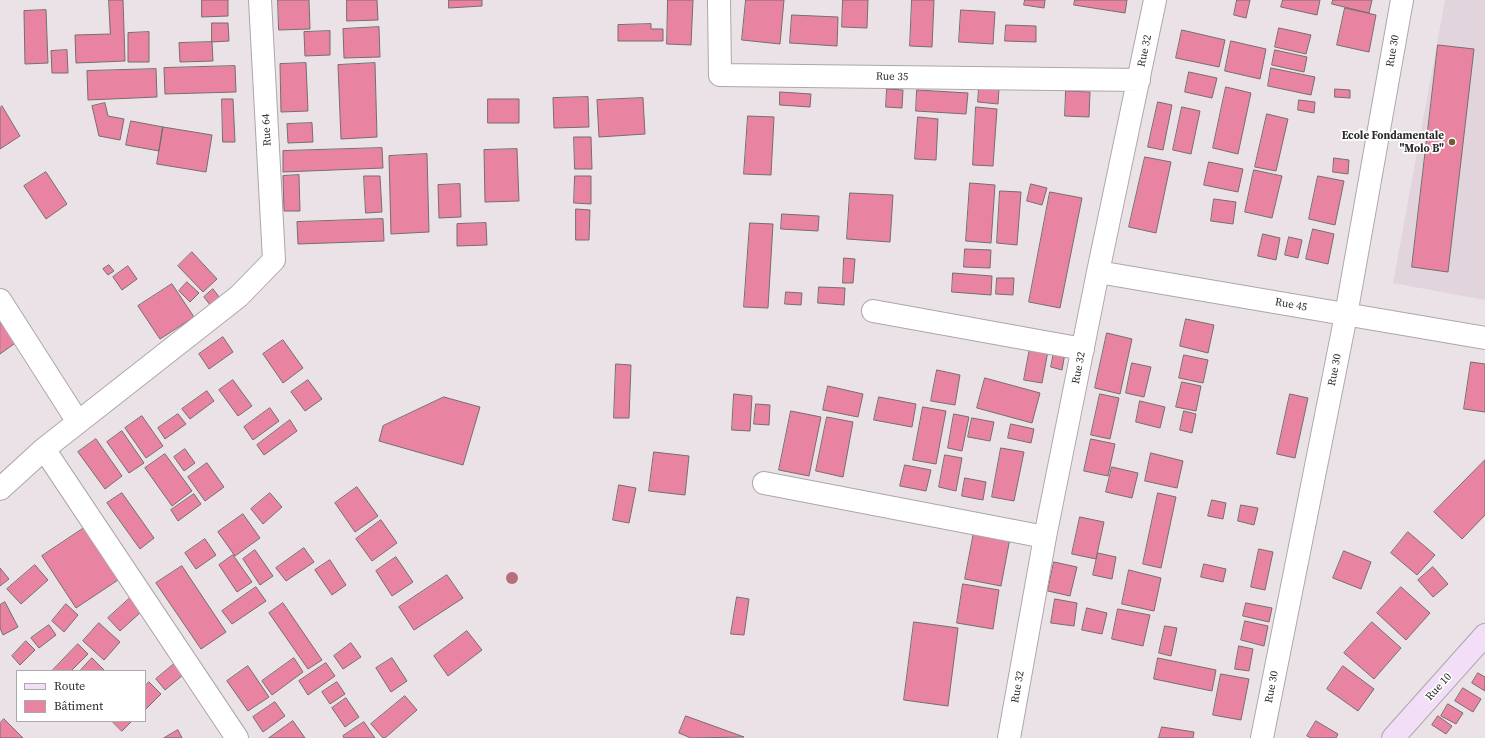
<!DOCTYPE html>
<html>
<head>
<meta charset="utf-8">
<style>
  body { margin:0 }
  #map { position:relative; width:1485px; height:738px; overflow:hidden; background:#eae2e7; font-family:"Source Serif 4",serif }
  canvas { display:block }
  .legend { position:absolute; left:16px; top:670px; width:130px; height:52px; box-sizing:border-box; background:#fff; border:1px solid #aba9aa; margin:0; padding:5px 7px; list-style:none; font-size:12px; color:#2c292a }
  .legend li { display:flex; align-items:center; gap:8px; height:20px }
  .legend b { width:20px; border:1px solid #aba9aa }
</style>
</head>
<body>
<div id="map">
<canvas width="1485" height="738"></canvas>
<ul class="legend">
<li><b style="height:5px;background:#f2dff7"></b>Route</li>
<li><b style="height:11px;background:#e884a1"></b>Bâtiment</li>
</ul>
</div>
<script>
const g = document.querySelector('canvas').getContext('2d');
g.lineJoin = 'round';
function fillPath(path, color) {
  g.fillStyle = color;
  g.fill(path, 'evenodd');
}
function stroke(path, color, width, dash) {
  g.strokeStyle = color;
  g.lineWidth = width;
  g.lineCap = dash ? 'butt' : 'round';
  g.setLineDash(dash || []);
  g.stroke(path);
}
function drawText(font, color, halo, rows, align = 'center') {
  g.font = font + ' "Source Serif 4",serif';
  g.lineWidth = 3.5;
  g.setLineDash([]);
  g.textBaseline = 'middle';
  g.strokeStyle = halo;
  g.fillStyle = color;
  for (const [text, x, y, turn = 0] of rows) {
    g.save();
    g.translate(x, y);
    g.rotate((+turn || 0) * Math.PI / 180);
    g.textAlign = isNaN(turn) ? turn : align;
    if (halo) g.strokeText(text, 0, 0);
    g.fillText(text, 0, 0);
    g.restore();
  }
}
fillPath(new Path2D(`
  M1445,0H1485V300L1393,283Z`), '#e2d4dd');
const building = new Path2D(`
  M109,0H123L125,61L76,63L75,35L110,34Z
  M202,0H228V16L202,17Z
  M278,0H309L310,29L279,30Z
  M347,0H377L378,20L347,21Z
  M449,0H482V6L449,8Z
  M668,0H693L691,45L667,44Z
  M746,0H784L780,44L742,40Z
  M843,0H868L867,28L842,27Z
  M912,0H934L932,47L910,46Z
  M1025,0H1045L1044,8L1024,5Z
  M1075,0H1127L1125,13L1074,5Z
  M1237,0H1250L1246,18L1234,15Z
  M1283,0H1320L1317,15L1281,7Z
  M1333,0H1372L1369,13L1332,4Z
  M1345,8L1376,15L1369,52L1337,45Z
  M46,10L48,63L25,64L24,11Z
  M961,10L995,12L993,44L959,42Z
  M792,15L838,17L837,46L790,43Z
  M212,23H228L229,41L212,42Z
  M651,24V29H663V41H618V25Z
  M1006,25L1036,26V42L1005,41Z
  M379,27L380,57L344,58L343,29Z
  M1279,28L1311,35L1306,54L1275,47Z
  M1182,30L1225,40L1219,67L1176,58Z
  M330,31V55L305,56L304,32Z
  M149,32V62H128V33Z
  M1231,41L1266,49L1260,79L1225,71Z
  M212,42L213,61L180,62L179,43Z
  M1438,45L1474,49L1448,272L1412,267Z
  M67,50L68,73H52L51,51Z
  M1275,50L1307,57L1304,72L1272,65Z
  M306,63L308,111L281,112L280,64Z
  M375,63L377,137L341,139L338,65Z
  M235,66L236,92L165,94L164,68Z
  M1271,68L1315,77L1311,95L1268,86Z
  M156,69L157,97L88,100L87,71Z
  M1189,72L1217,78L1212,98L1185,92Z
  M1226,87L1251,93L1238,154L1213,148Z
  M979,88L999,89L998,104L978,102Z
  M887,89L903,90L902,108L886,107Z
  M1335,89L1350,90V98L1335,97Z
  M917,90L968,93L966,114L916,111Z
  M1066,91L1090,92L1089,117L1065,116Z
  M780,92L811,94L810,107L780,105Z
  M588,97L589,127L554,128L553,98Z
  M643,98L645,134L599,137L597,100Z
  M222,99H233L235,142H223Z
  M488,99H519V123H488Z
  M1299,100L1315,102L1314,113L1298,110Z
  M1158,102L1172,105L1163,150L1148,147Z
  M105,103L108,116L124,119L120,140L99,136L92,106Z
  M2,106L20,136L0,149V108Z
  M976,107L997,109L993,166L973,165Z
  M1182,107L1200,111L1191,154L1173,150Z
  M1267,114L1288,119L1276,171L1255,167Z
  M748,116L774,117L771,175L744,174Z
  M918,117L938,119L936,160L915,159Z
  M131,121L163,127L159,151L126,145Z
  M312,123L313,142L288,143L287,124Z
  M163,127L212,135L206,172L157,164Z
  M574,137H591L592,169H575Z
  M382,148L383,168L283,172V151Z
  M517,149L519,201L485,202L484,150Z
  M427,154L429,232L391,234L389,156Z
  M1145,157L1171,162L1156,233L1129,227Z
  M1334,158L1349,160L1348,174L1333,172Z
  M1209,162L1243,169L1238,192L1204,185Z
  M1254,170L1282,176L1272,218L1245,212Z
  M46,172L67,204L46,219L24,186Z
  M299,175L300,211H284L283,176Z
  M364,176H380L382,212L366,213Z
  M575,176H591V204L574,203Z
  M1318,176L1344,181L1335,225L1309,219Z
  M970,183L995,185L991,243L966,241Z
  M460,184L461,217L439,218L438,185Z
  M1031,184L1047,188L1042,205L1027,201Z
  M1000,191L1021,192L1017,245L997,243Z
  M1050,192L1082,198L1060,308L1029,302Z
  M850,193L893,195L890,242L847,239Z
  M1214,199L1236,202L1233,224L1211,221Z
  M576,209L590,210L589,240H576Z
  M782,214L819,216L818,231L781,229Z
  M383,219L384,241L298,244L297,222Z
  M486,223L487,245L457,246V224Z
  M750,223L773,224L768,308L744,307Z
  M1313,229L1334,234L1328,264L1306,259Z
  M1263,234L1280,238L1276,260L1258,256Z
  M1289,237L1302,240L1298,258L1285,255Z
  M965,249L991,250L990,268L964,267Z
  M192,252L217,279L203,292L178,266Z
  M844,258L855,259L853,283H843Z
  M109,265L114,271L108,275L103,269Z
  M128,266L137,279L122,290L113,277Z
  M953,273L992,276L991,295L952,292Z
  M997,278H1014L1013,295L996,294Z
  M187,282L199,293L190,302L179,291Z
  M172,284L194,317L160,339L138,306Z
  M819,287L845,288L844,305L818,303Z
  M213,289L220,298L211,306L204,297Z
  M786,292L802,293L801,305L785,304Z
  M0,316L18,341L0,354Z
  M1186,319L1214,325L1208,353L1180,346Z
  M1107,333L1132,339L1120,394L1095,388Z
  M223,337L233,352L209,369L199,354Z
  M283,340L303,368L283,383L263,354Z
  M1030,348L1048,351L1042,383L1024,380Z
  M1054,352L1065,353L1062,370L1051,367Z
  M1184,355L1208,360L1203,383L1179,378Z
  M1471,362L1485,364V412L1464,409Z
  M1132,363L1151,367L1144,397L1126,393Z
  M616,364L631,365L629,418H614Z
  M937,370L960,375L955,405L931,401Z
  M985,378L1040,393L1032,423L977,408Z
  M233,380L252,406L238,416L219,390Z
  M308,380L322,399L305,411L291,392Z
  M1182,382L1201,386L1196,411L1176,407Z
  M828,386L863,394L858,417L823,410Z
  M207,391L214,401L190,419L182,409Z
  M734,394L752,396L750,431L732,430Z
  M1100,394L1119,398L1110,439L1091,435Z
  M1290,394L1308,398L1295,458L1277,454Z
  M444,397L480,407L463,465L379,441L383,426Z
  M879,397L916,404L912,427L874,420Z
  M1140,401L1165,407L1160,428L1136,422Z
  M756,404L770,405L769,425L754,424Z
  M923,407L946,411L936,464L913,460Z
  M270,408L279,421L253,440L244,427Z
  M791,411L821,417L809,476L779,470Z
  M1184,411L1196,414L1192,433L1180,430Z
  M178,414L186,424L165,439L158,428Z
  M954,414L969,417L962,451L948,448Z
  M142,416L163,446L146,458L125,428Z
  M827,417L853,422L843,477L816,471Z
  M972,418L994,422L990,441L968,437Z
  M290,420L297,431L264,455L257,445Z
  M1011,424L1034,429L1031,443L1008,438Z
  M122,431L144,463L129,473L107,442Z
  M96,439L122,476L105,489L78,452Z
  M1091,439L1115,444L1108,476L1084,471Z
  M1001,448L1024,452L1014,501L992,497Z
  M185,449L195,463L184,471L174,457Z
  M654,452L689,456L685,495L649,491Z
  M1151,453L1183,461L1177,488L1145,481Z
  M165,454L192,491L172,506L145,468Z
  M945,455L962,458L956,491L939,487Z
  M1485,460V515L1462,539L1434,512Z
  M207,463L224,487L205,501L188,477Z
  M905,465L931,470L926,491L900,486Z
  M1112,467L1138,473L1132,498L1106,492Z
  M965,478L986,482L983,500L962,496Z
  M619,485L636,488L629,523L613,520Z
  M357,487L378,516L355,532L335,503Z
  M122,493L154,538L140,549L107,503Z
  M270,493L282,507L263,524L251,509Z
  M1158,493L1176,497L1161,568L1143,564Z
  M194,494L201,504L178,521L171,510Z
  M1212,500L1226,503L1223,519L1208,516Z
  M1241,505L1258,508L1254,525L1238,521Z
  M243,514L260,538L235,556L218,532Z
  M1080,517L1104,522L1096,559L1072,554Z
  M381,520L397,543L372,561L356,539Z
  M87,526L121,578L76,608L42,556Z
  M974,532L1010,538L1001,586L965,579Z
  M1408,532L1435,555L1417,575L1391,553Z
  M205,539L216,555L196,569L185,553Z
  M304,548L314,562L286,581L276,568Z
  M1259,549L1273,552L1265,590L1251,587Z
  M255,550L273,576L260,585L243,559Z
  M1344,551L1371,562L1361,589L1333,578Z
  M1098,553L1116,557L1112,579L1093,575Z
  M233,555L252,582L237,592L219,565Z
  M396,557L413,582L392,596L376,571Z
  M330,560L346,585L332,595L315,570Z
  M1054,562L1077,567L1070,596L1048,591Z
  M1204,564L1226,569L1223,582L1201,577Z
  M35,565L48,580L21,604L7,589Z
  M182,566L226,632L201,649L156,583Z
  M1433,567L1448,584L1433,597L1418,580Z
  M0,568L9,579L0,586Z
  M1129,570L1161,578L1154,611L1122,604Z
  M447,575L463,598L414,630L399,607Z
  M963,584L999,590L993,629L957,623Z
  M256,587L266,601L232,624L222,611Z
  M1401,587L1430,613L1406,640L1377,613Z
  M737,597L749,599L744,635L731,634Z
  M130,598L142,611L120,631L108,618Z
  M1055,599L1077,603L1074,626L1051,623Z
  M5,602L18,627L3,635L0,628V605Z
  M283,603L322,660L308,669L269,613Z
  M1246,603L1272,608L1269,622L1243,616Z
  M66,604L78,615L64,632L52,621Z
  M1087,608L1107,613L1102,634L1082,630Z
  M1118,609L1150,615L1143,646L1112,639Z
  M1245,621L1268,626L1264,646L1241,640Z
  M914,622L958,628L948,706L904,700Z
  M1372,622L1401,648L1374,679L1344,653Z
  M99,623L120,642L104,660L83,641Z
  M49,625L56,635L39,648L31,638Z
  M1165,626L1177,628L1171,656L1159,653Z
  M467,631L482,650L448,676L434,656Z
  M26,641L35,650L20,665L12,656Z
  M351,643L361,657L343,669L334,656Z
  M78,644L88,654L71,671H54L53,670Z
  M1239,646L1253,649L1249,671L1235,669Z
  M92,658L105,671H80Z
  M294,658L303,672L272,695L262,681Z
  M392,658L407,681L391,692L376,668Z
  M1158,658L1216,670L1212,691L1154,679Z
  M326,663L335,676L308,695L299,681Z
  M174,664L183,675L165,690L156,679Z
  M248,666L269,697L248,711L227,681Z
  M1343,666L1374,689L1358,711L1327,689Z
  M1478,673L1485,677V691L1472,683Z
  M1221,674L1249,679L1241,720L1213,715Z
  M149,682L161,694L145,710V686Z
  M337,682L345,694L330,704L322,692Z
  M1463,688L1481,699L1473,712L1455,701Z
  M405,696L417,710L385,738H383L371,724Z
  M346,698L359,717L345,727L332,708Z
  M275,702L285,716L263,732L253,717Z
  M1448,704L1463,713L1456,724L1441,716Z
  M686,716L744,737L691,738L679,733Z
  M1438,716L1452,726L1446,734L1432,725Z
  M4,719L23,738H0V723Z
  M112,721H132L122,731Z
  M293,721L305,738H269Z
  M1316,721L1338,734L1336,738H1311L1307,736Z
  M364,722L375,738H344L343,736Z
  M1162,727L1194,732L1193,738H1159Z
  M178,730L182,738H164Z`);
fillPath(building, '#e884a1');
stroke(building, '#756d6e', 1);
const minor = new Path2D(`
  M719,0L720,75L1139,80
  M1098,272L1485,338
  M0,300L78,422
  M873,311L1083,349
  M44,449L237,738
  M764,483L1045,537
  M0,489L44,449L239,296L274,260L260,0
  M1009,738L1045,537L1098,272L1155,0
  M1262,738L1346,315L1402,0`);
const secondary = new Path2D(`
  M1393,738L1485,635`);
stroke(minor, '#ada6aa', 24);
stroke(secondary, '#ada6aa', 24);
stroke(minor, '#fff', 22);
stroke(secondary, '#f2dff7', 22);
g.fillStyle = '#b76e78';
for (const [x, y] of [
  [512,578]
]) {
  g.beginPath();
  g.arc(x, y, 6, 0, 2 * Math.PI);
  g.fill();
}
for (const [x, y, r, color] of [
  [1452,142,4,"#715e2c"]
]) {
  const dot = new Path2D();
  dot.arc(x, y, r, 0, 2 * Math.PI);
  g.fillStyle = color;
  g.fill(dot);
  stroke(dot, '#fff', 1.5);
}
drawText('11px', '#2c292a', '#fff', [
  ["Rue 32",1145,51,-78],
  ["Rue 30",1393,51,-80],
  ["Rue 35",892,77,1],
  ["Rue 64",267,130,-93],
  ["Rue 45",1291,305,10],
  ["Rue 32",1079,368,-79],
  ["Rue 30",1335,370,-79],
  ["Rue 32",1018,687,-80],
  ["Rue 30",1272,687,-79],
  ["Rue 10",1439,687,-48]
]);
drawText('bold 11px', '#2c292a', '#fff', [
  ["Ecole Fondamentale",1444,136],
  ["\"Molo B\"",1444,149]
], 'right');
</script>
</body>
</html>
